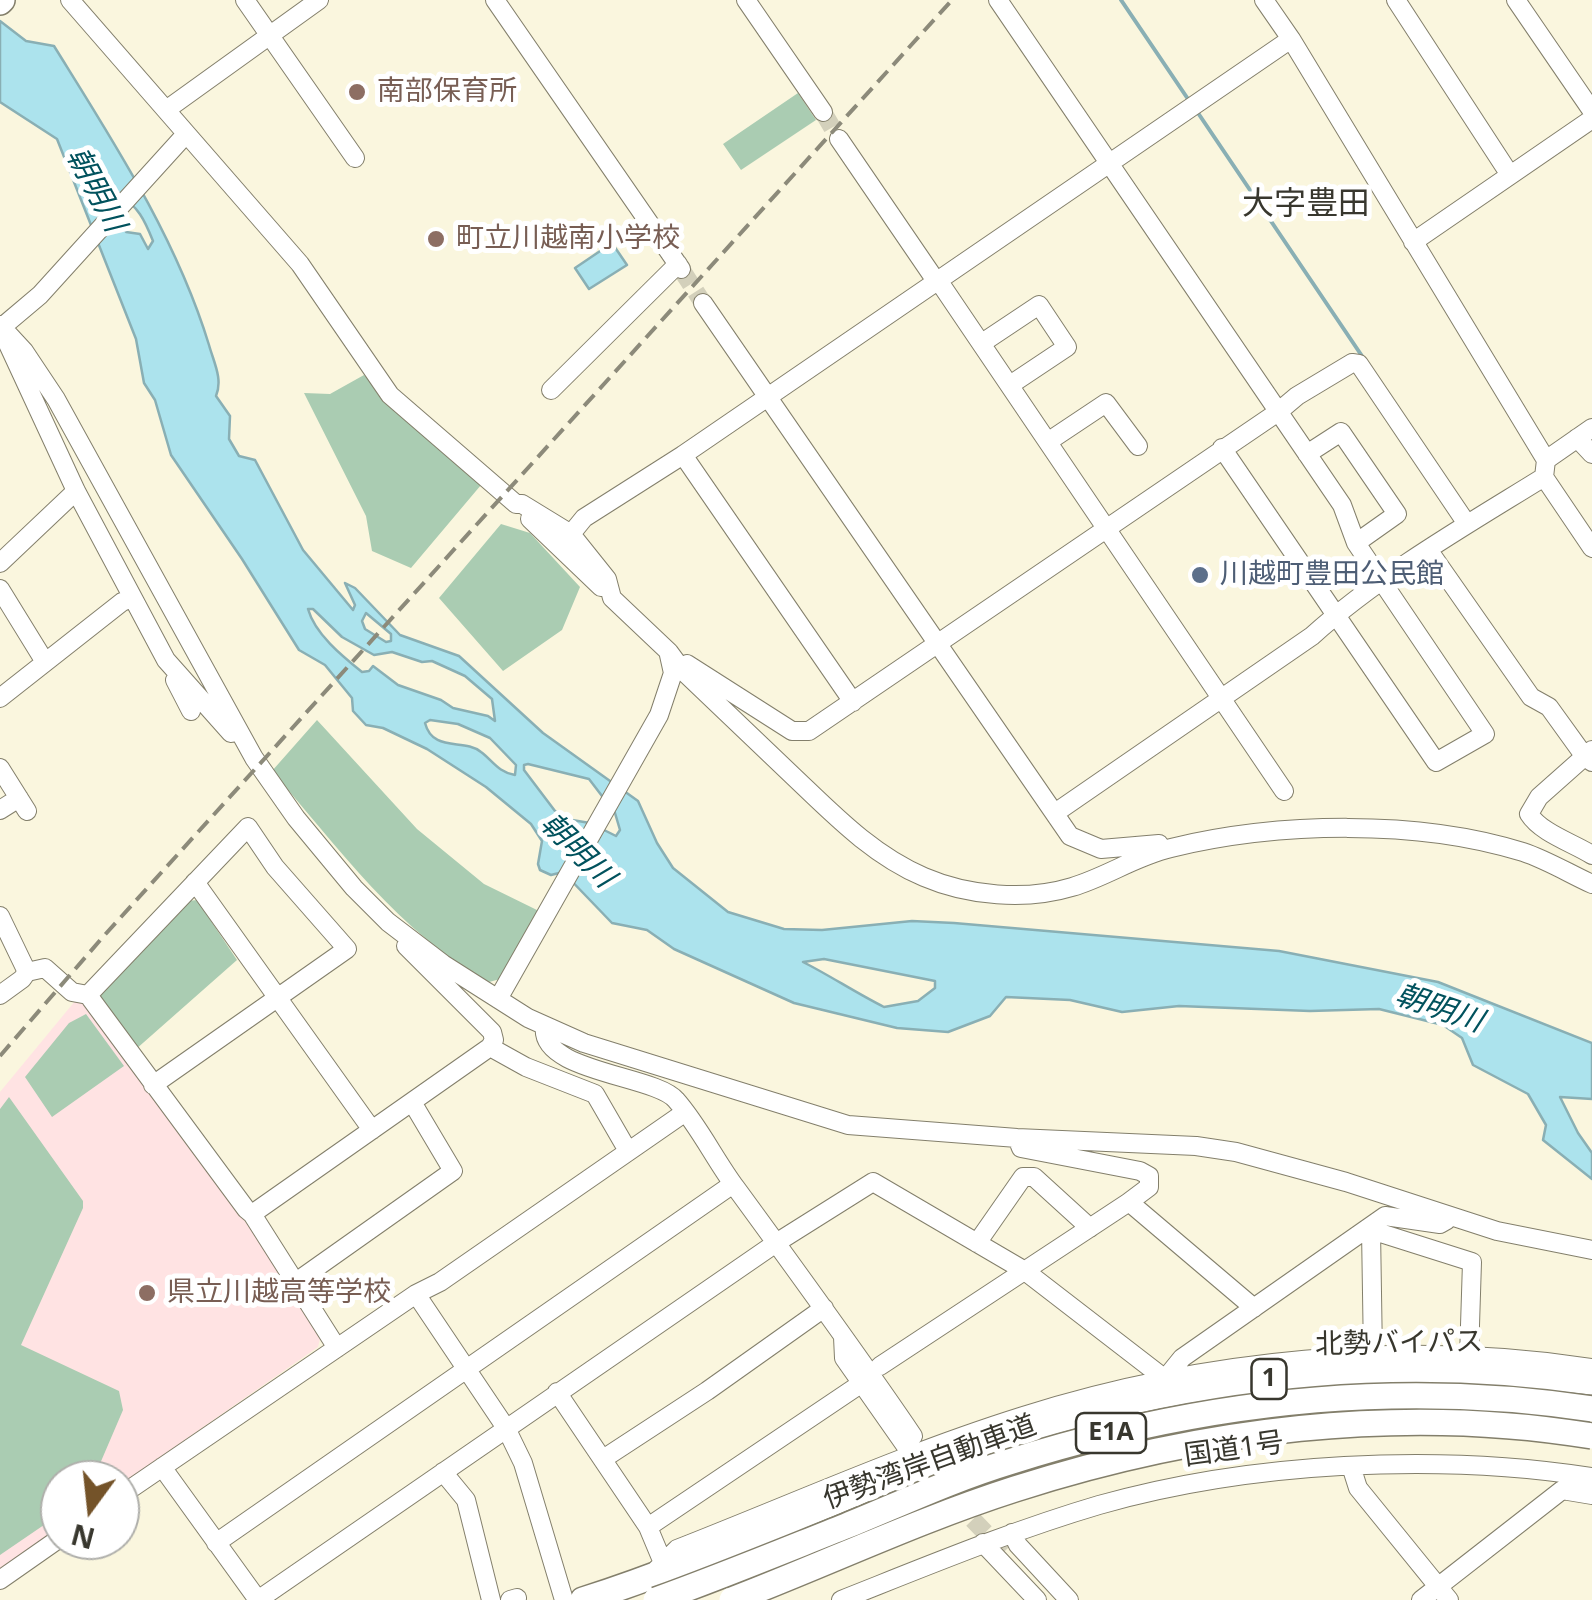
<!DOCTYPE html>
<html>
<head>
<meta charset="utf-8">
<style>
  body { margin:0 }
  #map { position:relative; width:1592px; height:1600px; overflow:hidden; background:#faf6de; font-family:"Noto Sans",sans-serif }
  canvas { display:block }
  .north { position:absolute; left:40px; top:1460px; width:100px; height:100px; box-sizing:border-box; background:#fff; border:2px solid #afafab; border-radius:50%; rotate:195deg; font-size:28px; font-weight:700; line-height:40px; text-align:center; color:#38372e }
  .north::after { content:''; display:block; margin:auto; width:35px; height:45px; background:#745329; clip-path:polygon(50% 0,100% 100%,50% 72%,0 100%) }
</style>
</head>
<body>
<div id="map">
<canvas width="1592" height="1600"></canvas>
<div class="north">N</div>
</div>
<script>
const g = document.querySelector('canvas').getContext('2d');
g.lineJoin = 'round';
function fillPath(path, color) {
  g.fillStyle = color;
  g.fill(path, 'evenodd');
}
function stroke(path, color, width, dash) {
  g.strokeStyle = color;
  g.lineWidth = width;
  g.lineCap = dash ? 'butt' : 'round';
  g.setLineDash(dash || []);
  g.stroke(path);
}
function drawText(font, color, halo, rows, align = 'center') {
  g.font = font + ' "Noto Sans","Noto Sans JP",sans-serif';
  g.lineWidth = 10;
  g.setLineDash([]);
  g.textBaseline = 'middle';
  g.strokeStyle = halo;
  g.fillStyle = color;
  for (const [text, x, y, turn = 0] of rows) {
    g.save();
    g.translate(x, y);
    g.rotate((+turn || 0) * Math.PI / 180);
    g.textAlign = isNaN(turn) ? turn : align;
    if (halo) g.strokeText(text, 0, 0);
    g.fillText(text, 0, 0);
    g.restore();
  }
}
fillPath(new Path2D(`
  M75,1001L86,1004L266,1250L321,1335L318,1347L120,1485V1480H60V1527L0,1569V1092Z`), '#ffe3e3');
fillPath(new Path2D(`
  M798,93L816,120L741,170L723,144Z
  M364,375L481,485L411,568L372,551L366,516L304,393L330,394Z
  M501,524L530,533L580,587L562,630L503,671L439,598Z
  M317,720L417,829L484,884L539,911L504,978L489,982C400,934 337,846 272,771Z
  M197,900L237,960L135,1050L98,995L188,901Z
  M86,1014L124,1066L52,1117L25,1077L69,1023Z
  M9,1097L83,1201V1208L21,1345L119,1391L123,1410L93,1480H60V1514L0,1555V1109Z`), '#aaccb2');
const water = new Path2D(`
  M0,21L26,41L54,46C113,141 176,237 209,345C214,363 223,379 216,396L230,416L229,439L239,456L255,460L303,550L353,610L355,605L345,583L355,588L400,635L459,656L543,733L638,801L657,843L673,868L728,912L784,929L822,930L912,921L954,923L1279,951L1438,982L1592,1043V1099L1560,1097L1578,1133L1592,1153V1179L1543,1140L1546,1125L1528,1094L1473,1065L1462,1038L1443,1025L1379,1009L1310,1011L1179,1006L1122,1012L1070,1000L1006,997L990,1016L948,1032L897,1028L794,1003L674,949L647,930L612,923L563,872L551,875L540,870L538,864L542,841L531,824L486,787L427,749L383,728L366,725L353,711L352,698L325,665L299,650L242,559L171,455L155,400L144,383L136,339L57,139L0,102ZM118,195C138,205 145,221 153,241L148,249L140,234L126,232L116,200ZM308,609H313L342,637L374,655L392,652L422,662L432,661L465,676L492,699L495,721L488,716L453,708L441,700L398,685L373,666L369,671L362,672C342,656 315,634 308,609ZM366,613L391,634V641L386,642L365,629L362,621ZM430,720L458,724L490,738L516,765L515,775C498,772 493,761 481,752C464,738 433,753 425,723ZM528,764L589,779L615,813L620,830L616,836L590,823L566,819L555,811L524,770V765ZM824,959L935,981V988L918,1001L884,1007C856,993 829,975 803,962Z
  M612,243L627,265L589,289L575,268Z`);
fillPath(water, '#ace3ed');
stroke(water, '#89afb4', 2.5);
stroke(new Path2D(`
  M1121,0L1190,102
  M1196,110L1364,359`), '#89afb4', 4);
stroke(new Path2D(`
  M823,112L839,139
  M681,269L703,303
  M954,1500L1005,1553`), '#d3d0bb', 18, [18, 9]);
const minor = new Path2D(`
  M70,0L300,264L390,395L516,504H522L571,534L607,579L612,598L669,652L683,671C720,706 756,741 793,776C833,814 872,855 924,877C968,896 1026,901 1072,887C1106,877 1136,856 1171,848C1278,822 1418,819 1523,852C1547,860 1570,874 1592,884
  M245,0L355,158
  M495,0L681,269
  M746,0L823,112
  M998,0L1342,505L1356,543L1485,734L1436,762L1222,448
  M1264,0L1291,39L1546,460L1544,477L1592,548
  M1396,0L1510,175
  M1516,0L1592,111
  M166,110L319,0
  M839,139L936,281
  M1413,242L1592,119
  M938,280L1284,791
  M703,303L1070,836L1101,849L1159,844
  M0,325L24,351L56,399L254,758L296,818L354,888L388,922L443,964L528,1018L584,1043L848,1125L1017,1138L1196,1146L1236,1152L1346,1182L1497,1231L1592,1250
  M2,327L40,295L186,134
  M7,342L76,491L166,660L231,733
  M982,343L1039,305L1067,347L1010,385
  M551,390L678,264
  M1577,438L1592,454
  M1049,441L1106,403L1138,446
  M1307,454L1341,432L1397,514L1356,543
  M683,455L853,702
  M1546,460L1592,428
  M530,519L601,587
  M571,534L584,518L683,455L1291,39
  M1429,551L1531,697L1549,707L1585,757L1592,762
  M0,563L76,491
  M0,589L45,662
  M687,664L792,731H809L1278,412L1297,396L1352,363L1359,364L1467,524
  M175,680L191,711
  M0,698L122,602L132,598
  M1592,750L1539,797L1529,814C1541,833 1573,843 1592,855
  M0,768L27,811
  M0,810L19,798
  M1055,813L1312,636C1381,574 1465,526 1544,477
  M195,882L372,1130
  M0,916L27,972L22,979L0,995
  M27,972L45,968L72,992L88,995
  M498,999L659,715L673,673L669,655
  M545,1026C538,1072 655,1075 676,1100C699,1126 715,1160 736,1188C796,1270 856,1352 913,1436
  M490,1047L526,1067L595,1094L628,1151
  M153,1085L347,949L275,867L248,827L88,995L246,1209L252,1214L337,1348
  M1019,1143L1021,1148L1140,1171L1149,1176V1187L1129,1202
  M252,1214L490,1047L494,1040L492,1032L406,946
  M1371,1230L1472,1262L1469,1357
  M1371,1230L1373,1356
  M977,1243L1023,1177H1034L1090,1228
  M296,1282L453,1171L412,1102
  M416,1294L506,1428L523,1463L564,1600
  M843,1337L844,1358L912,1455
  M880,1366L1129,1202L1254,1308
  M1165,1379L1182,1358L1385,1216L1440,1224L1447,1220
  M557,1392L648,1527L666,1570
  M603,1459L707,1391L824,1308
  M1351,1466L1358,1488L1449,1600
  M162,1467L258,1600
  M443,1472L466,1500L491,1600
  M120,1496L416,1294L440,1282L684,1113
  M648,1527L862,1383
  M1012,1533L1018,1545L1069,1600
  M216,1543L733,1184
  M983,1543L1037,1600
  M657,1569L677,1549C792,1504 905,1453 1023,1416C1204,1359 1404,1339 1592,1368
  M0,1580L60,1538
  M258,1600L776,1243L873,1182L1025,1271L1165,1379
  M510,1600L517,1598
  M841,1600C927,1566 1011,1531 1099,1505C1251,1462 1437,1453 1592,1477
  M1421,1600L1562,1490L1592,1495`);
const highway = new Path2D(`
  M0,2L2,0
  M583,1600C728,1554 863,1483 1007,1436C1196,1373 1395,1359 1592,1382`);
stroke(minor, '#837f6b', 20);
stroke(highway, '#837f6b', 28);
stroke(minor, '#fff', 18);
stroke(highway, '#fff', 25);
stroke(new Path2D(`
  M0,1056L102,938L952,0`), '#8c8a7a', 4, [15, 8]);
const highwayBridge = new Path2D(`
  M656,1600C720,1577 783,1551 846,1526C900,1504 953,1479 1009,1462C1198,1402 1395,1379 1592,1409
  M732,1600C826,1564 918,1520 1015,1489C1199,1430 1399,1404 1592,1436`);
stroke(highwayBridge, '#837f6b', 28, []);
stroke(highwayBridge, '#fff', 25);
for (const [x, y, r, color] of [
  [357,92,10,"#8d6e63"],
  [436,239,10,"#8d6e63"],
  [1200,575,10,"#5c6f8a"],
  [147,1293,10,"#8d6e63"]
]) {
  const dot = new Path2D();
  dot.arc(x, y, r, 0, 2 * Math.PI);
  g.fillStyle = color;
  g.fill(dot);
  stroke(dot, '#fff', 4);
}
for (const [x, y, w] of [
  [1269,1379,35],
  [1111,1433,70]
]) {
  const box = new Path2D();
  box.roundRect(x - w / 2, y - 20, w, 40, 8);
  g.fillStyle = '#fff';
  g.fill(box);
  stroke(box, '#38372e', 2.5);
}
drawText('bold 25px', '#38372e', null, [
  ["1",1269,1379],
  ["E1A",1111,1433]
]);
drawText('28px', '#785e54', '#fff', [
  ["南部保育所",377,92],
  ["町立川越南小学校",456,239],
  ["県立川越高等学校",167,1293]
], 'left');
drawText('28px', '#4e5e75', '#fff', [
  ["川越町豊田公民館",1220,575]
], 'left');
drawText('28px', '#38372e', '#fff', [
  ["北勢バイパス",1399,1344,-1],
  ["国道1号",1234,1450,-8],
  ["伊勢湾岸自動車道",930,1463,-20]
]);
drawText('italic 30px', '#01525d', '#fff', [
  ["朝明川",95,190,62],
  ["朝明川",577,851,45],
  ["朝明川",1439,1009,19]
]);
drawText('32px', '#38372e', '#fff', [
  ["大字豊田",1306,205]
]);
</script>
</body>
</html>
